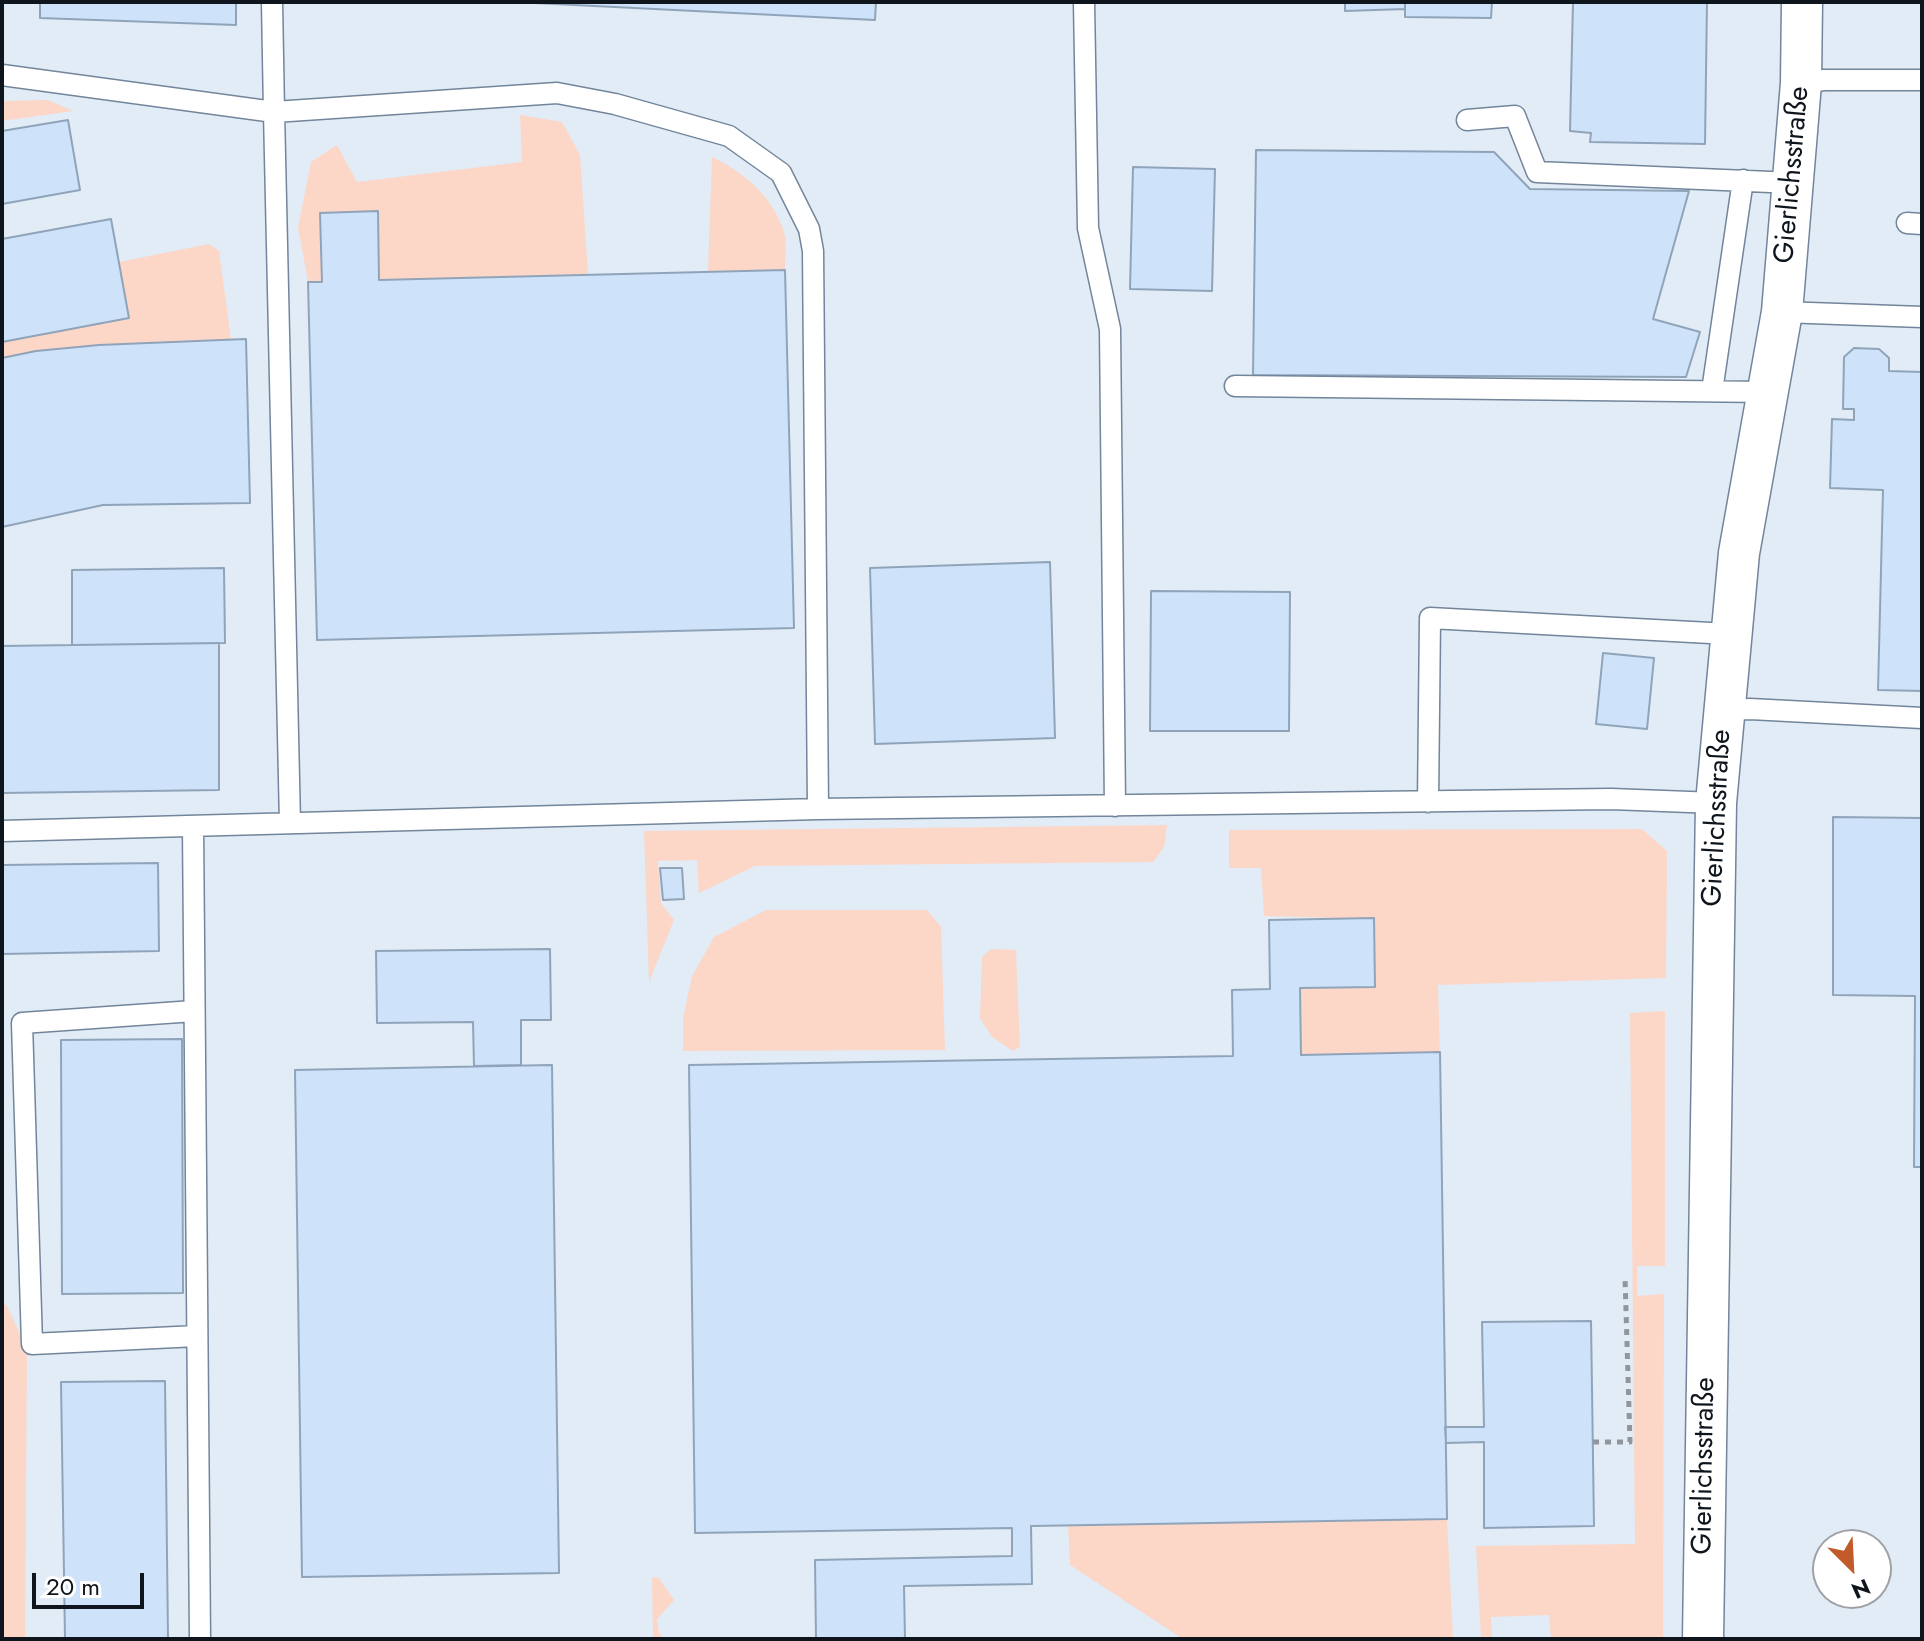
<!DOCTYPE html>
<html>
<head>
<meta charset="utf-8">
<style>
  body { margin:0 }
  #map { position:relative; width:1924px; height:1641px; overflow:hidden; background:#f2f6fa; font-family:Jost,sans-serif }
  canvas { display:block }
  .frame { position:absolute; inset:0; border:4px solid #0e151d; pointer-events:none }
  .north { position:absolute; left:1812px; top:1529px; width:80px; height:80px; box-sizing:border-box; background:#fff; border:2px solid #9fa1a5; border-radius:50%; rotate:156deg; font-size:22px; font-weight:700; line-height:32px; text-align:center; color:#0e151d }
  .north::after { content:''; display:block; margin:auto; width:28px; height:36px; background:#c15b2c; clip-path:polygon(50% 0,100% 100%,50% 72%,0 100%) }
  .scale { position:absolute; left:32px; top:1573px; width:112px; height:36px; box-sizing:border-box; border:4px solid #0e151d; border-top:0; padding-left:10px; font-size:24px; line-height:28px; white-space:nowrap; color:#0e151d; -webkit-text-stroke:6px #fff; paint-order:stroke }
</style>
</head>
<body>
<div id="map">
<canvas width="1924" height="1641"></canvas>
<div class="frame"></div>
<div class="north">N</div>
<div class="scale">20 m</div>
</div>
<script>
const g = document.querySelector('canvas').getContext('2d');
g.lineJoin = 'round';
function fillPath(path, color) {
  g.fillStyle = color;
  g.fill(path, 'evenodd');
}
function stroke(path, color, width, dash) {
  g.strokeStyle = color;
  g.lineWidth = width;
  g.lineCap = dash ? 'butt' : 'round';
  g.setLineDash(dash || []);
  g.stroke(path);
}
function drawText(font, color, halo, rows, align = 'center') {
  g.font = font + ' Jost,sans-serif';
  g.lineWidth = 7;
  g.setLineDash([]);
  g.textBaseline = 'middle';
  g.strokeStyle = halo;
  g.fillStyle = color;
  for (const [text, x, y, turn = 0] of rows) {
    g.save();
    g.translate(x, y);
    g.rotate((+turn || 0) * Math.PI / 180);
    g.textAlign = isNaN(turn) ? turn : align;
    if (halo) g.strokeText(text, 0, 0);
    g.fillText(text, 0, 0);
    g.restore();
  }
}
fillPath(new Path2D(`
  M2,2H1922V1639H2ZM1828,1545H1876V1593H1828Z`), '#e1ecf7');
fillPath(new Path2D(`
  M48,100L73,111L2,121V101Z
  M520,115L562,122L580,155L588,274L379,280L377,211L320,213L322,282H308L298,227L311,162L337,145L357,182L522,162Z
  M712,157C744,172 773,197 784,232C787,243 785,258 785,270L708,271Z
  M209,244L219,251L231,339C154,342 78,343 2,358V342L129,318L119,262Z
  M1167,825L1164,847L1153,862L755,866L699,893L697,860L658,861L661,903L674,920L649,982L644,831Z
  M1642,829L1667,851L1666,978L1438,985L1440,1052L1301,1055L1300,988L1375,986L1374,919L1264,916L1261,868H1229V830Z
  M766,910H927L941,927L945,1050L683,1051V1018L692,976L714,937Z
  M991,949L1016,950L1020,1047L1013,1051L992,1037L980,1018L982,957Z
  M1665,1011V1266H1637V1296L1664,1294L1663,1639H1551L1549,1615L1491,1617L1492,1639H1481L1476,1546L1635,1544L1630,1013Z
  M2,1302L7,1306L27,1349L25,1639H2Z
  M1447,1519L1453,1639H1183L1070,1565L1068,1525Z
  M658,1577L674,1600L657,1619L659,1633L664,1639H653L652,1578Z`), '#fcd7c8');
const building = new Path2D(`
  M40,2H236V25L40,18Z
  M514,2H876L875,20Z
  M1345,2H1405V9L1345,11Z
  M1405,2H1492L1491,18L1405,17Z
  M1573,2H1707L1705,144L1590,142L1591,133L1570,131Z
  M68,120L80,190L2,204V131Z
  M1256,150L1494,152L1530,189L1689,191L1653,319L1700,332L1686,377L1253,375Z
  M1133,167L1215,169L1212,291L1130,289Z
  M378,211L379,280L785,270L794,628L317,640L308,282H322L320,213Z
  M111,219L129,318L2,342V239Z
  M246,339L250,503L103,505L2,527V358L36,351L99,345Z
  M1854,348L1879,349L1889,358V371L1922,372V691L1878,690L1883,490L1830,488L1832,419L1854,420V409H1843L1844,357Z
  M1050,562L1055,738L875,744L870,568Z
  M224,568L225,643L72,645V570Z
  M1151,591L1290,592L1289,731H1150Z
  M219,643V790L2,793V646Z
  M1603,653L1654,658L1647,729L1596,724Z
  M1833,817L1922,818V1167H1914L1915,996L1833,995Z
  M158,863L159,951L2,954V865Z
  M660,868H682L684,899L663,900Z
  M1374,918L1375,987L1300,988L1301,1055L1440,1052L1447,1519L1031,1526L1032,1584L904,1586L905,1639H816L815,1560L1012,1556V1528L695,1533L689,1065L1233,1056L1232,990L1270,989L1269,920Z
  M550,949L551,1020H521V1065L474,1066L473,1022L377,1023L376,951Z
  M182,1039L183,1293L62,1294L61,1040Z
  M552,1065L559,1573L302,1577L295,1070Z
  M1591,1321L1594,1526L1484,1528V1442L1446,1443L1445,1427H1484L1482,1322Z
  M165,1381L168,1639H65L61,1382Z`);
fillPath(building, '#cee3fa');
stroke(building, '#90a4b9', 2);
const service = new Path2D(`
  M1084,2L1088,228L1110,329L1115,806
  M2,75L274,112L272,2
  M1801,83L1824,80H1922
  M1467,120L1515,116L1537,172L1794,183
  M1907,223L1922,224
  M1782,312L1922,317
  M1235,386L1768,392
  M1712,391L1743,180
  M1723,710L1750,709L1922,718
  M1428,802L1430,618L1729,634
  M290,823L274,112L557,93L615,104L729,136L781,173L809,229L813,251L818,809
  M193,826L200,1639
  M2,831L818,809L1611,799L1716,803
  M194,1011L22,1023L32,1344L197,1336`);
const minor = new Path2D(`
  M1703,1639L1716,803L1739,553L1782,312L1801,83L1802,2`);
stroke(service, '#72859a', 23);
stroke(minor, '#72859a', 43);
stroke(new Path2D(`
  M1593,1442H1630L1625,1277`), '#91969c', 5, [6, 6]);
stroke(service, '#fff', 20);
stroke(minor, '#fff', 40);
drawText('28px', '#0e151d', '#fff', [
  ["Gierlichsstraße",1793,175,-85],
  ["Gierlichsstraße",1718,818,-87],
  ["Gierlichsstraße",1705,1466,-89]
]);
</script>
</body>
</html>
